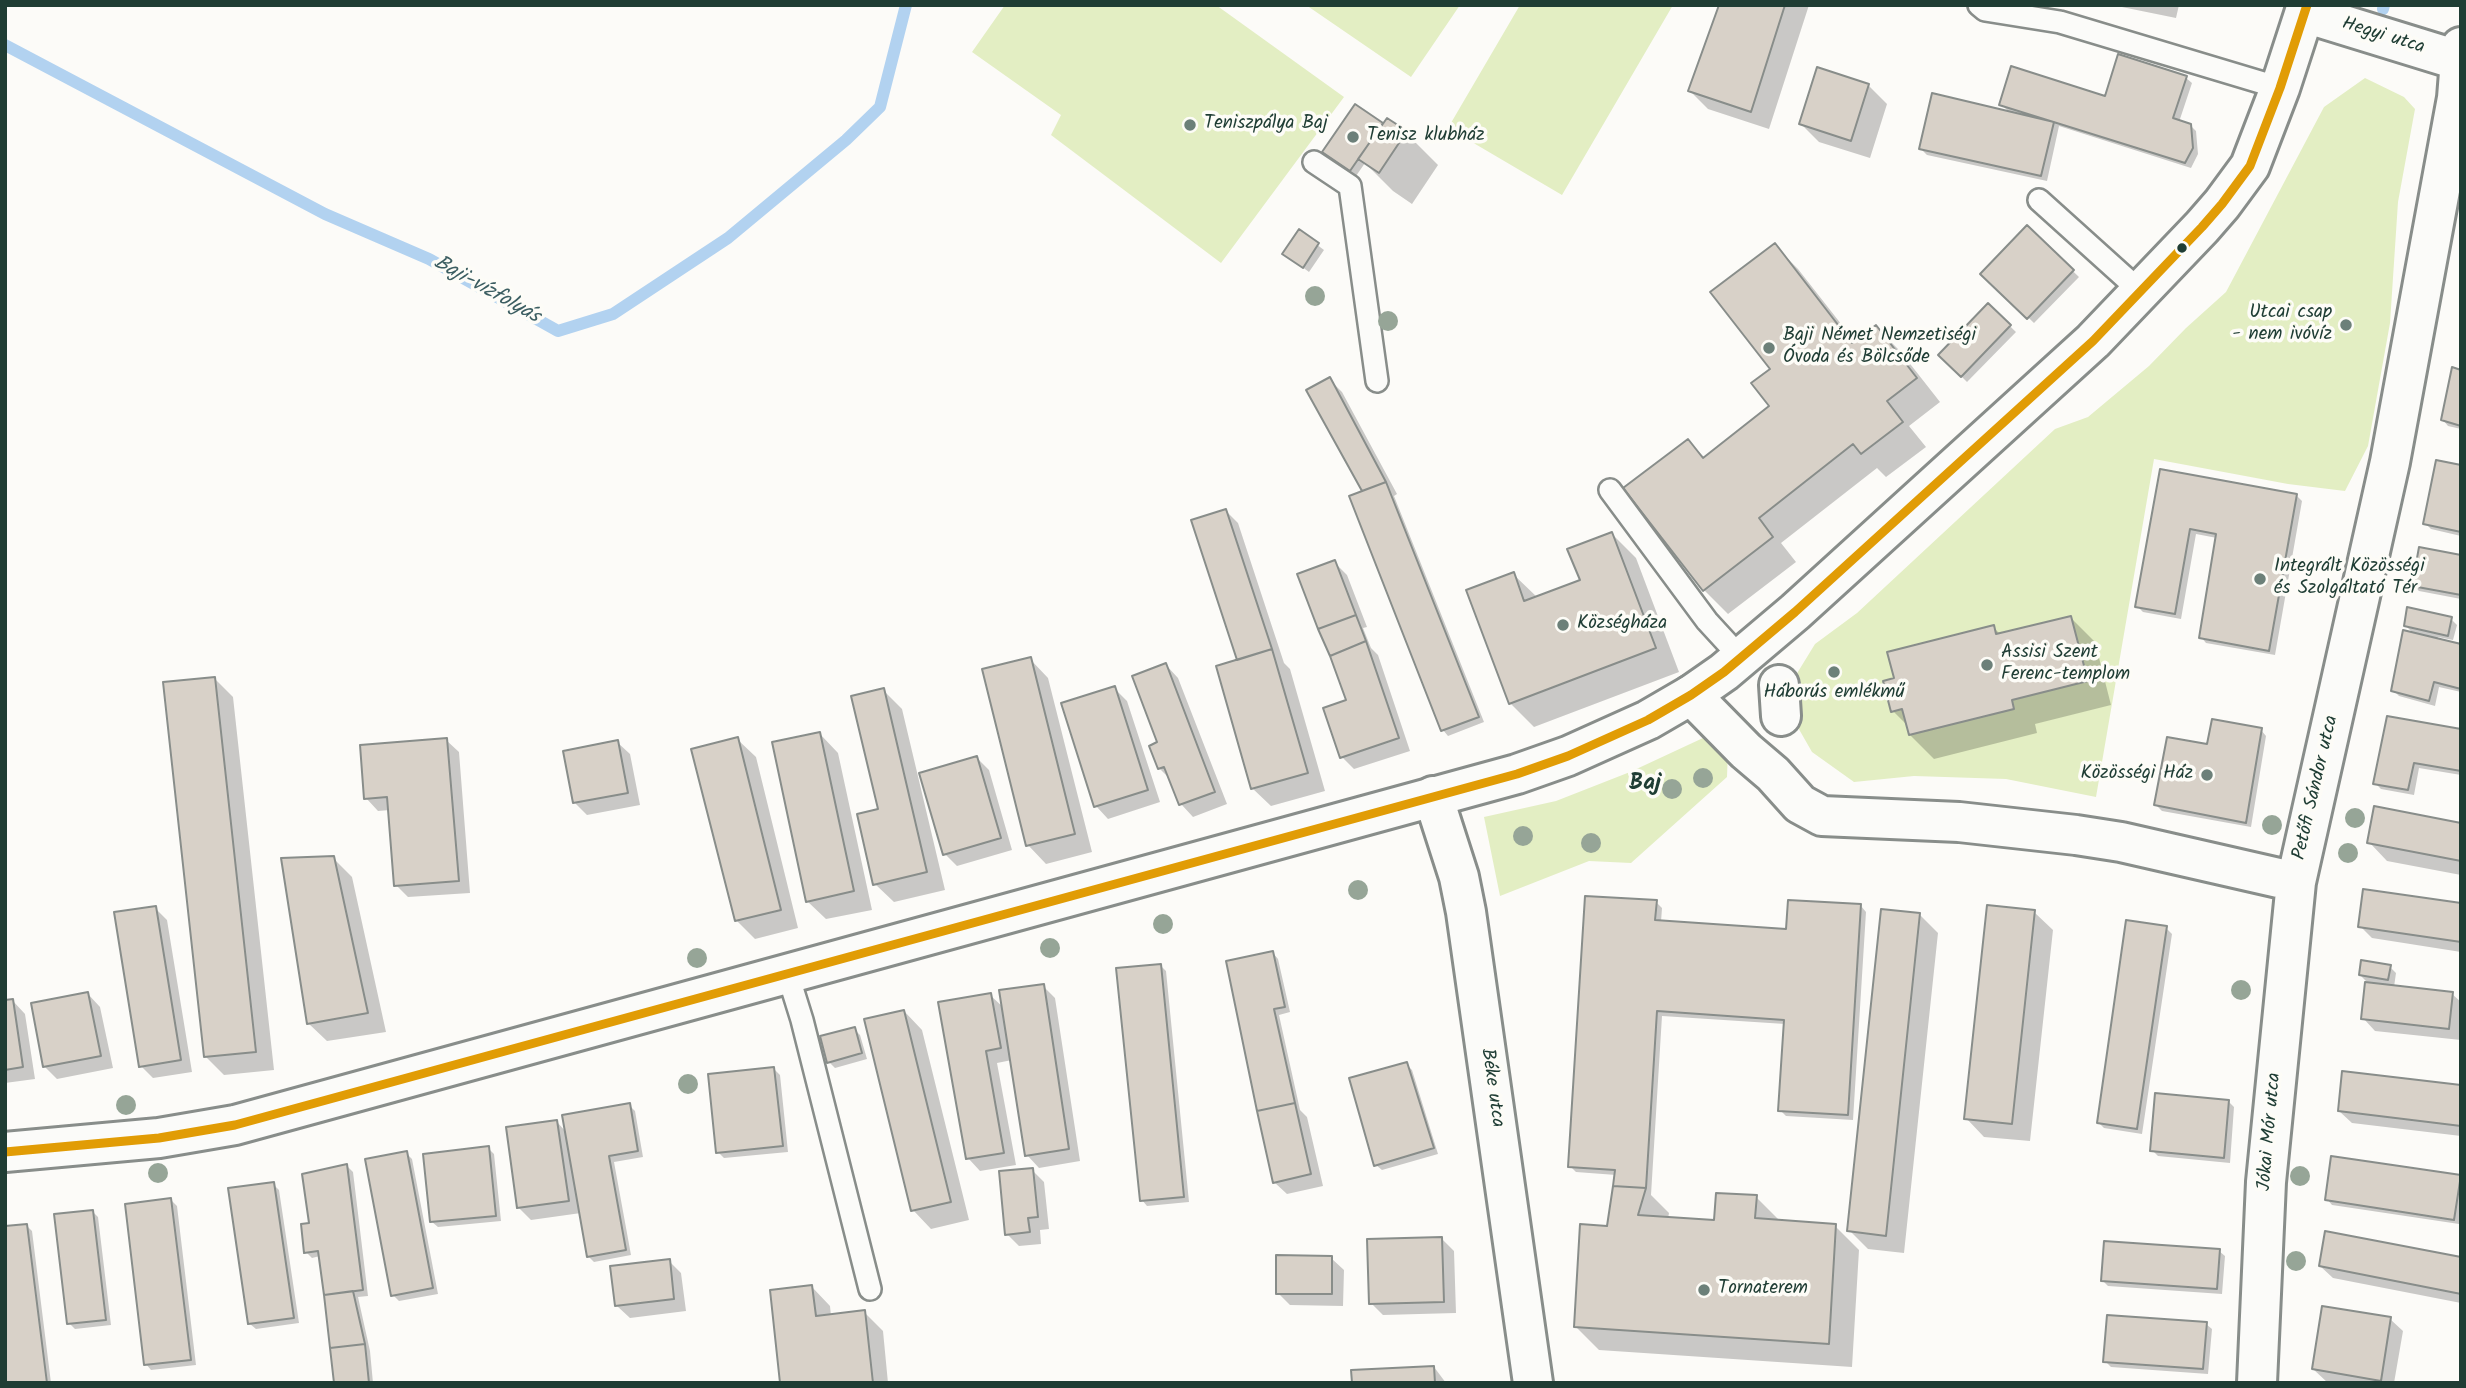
<!DOCTYPE html>
<html>
<head>
<meta charset="utf-8">
<style>
  body { margin:0 }
  #map { position:relative; width:2466px; height:1388px; overflow:hidden; background:#fcfbf8; font-family:Kalam,sans-serif }
  canvas { display:block }
  .frame { position:absolute; inset:0; border:7px solid #1f3d34; pointer-events:none }
</style>
</head>
<body>
<div id="map">
<canvas width="2466" height="1388"></canvas>
<div class="frame"></div>
</div>
<script>
const g = document.querySelector('canvas').getContext('2d');
g.lineJoin = 'round';
function fillPath(path, color) {
  g.fillStyle = color;
  g.fill(path, 'evenodd');
}
function stroke(path, color, width, dash) {
  g.strokeStyle = color;
  g.lineWidth = width;
  g.lineCap = dash ? 'butt' : 'round';
  g.setLineDash(dash || []);
  g.stroke(path);
}
function drawText(font, color, halo, rows, align = 'center') {
  g.font = font + ' Kalam,sans-serif';
  g.lineWidth = 7;
  g.setLineDash([]);
  g.textBaseline = 'middle';
  g.strokeStyle = halo;
  g.fillStyle = color;
  for (const [text, x, y, turn = 0] of rows) {
    g.save();
    g.translate(x, y);
    g.rotate((+turn || 0) * Math.PI / 180);
    g.textAlign = isNaN(turn) ? turn : align;
    if (halo) g.strokeText(text, 0, 0);
    g.fillText(text, 0, 0);
    g.restore();
  }
}
fillPath(new Path2D(`
  M1005,5H1216L1344,97L1221,263L1051,135L1061,115L972,52Z
  M1306,5H1460L1411,77Z
  M1520,5H1673L1562,195L1448,128Z
  M2365,78L2404,97L2415,109L2398,202L2390,323L2368,446L2345,491L2288,484L2154,459L2096,797L2006,779L1914,776L1854,782L1812,752L1796,724L1790,689L1796,675L1815,644L1857,613L2055,429L2088,417L2149,366L2186,328L2226,292L2324,107Z
  M1703,738L1728,749L1727,777L1631,863L1589,861L1500,896L1484,817L1556,801L1630,772Z`), '#e3eec3');
fillPath(new Path2D(`
  M1721,5H1809L1769,129L1708,109L1690,91Z
  M2112,5H2179L2176,18Z
  M1818,69L1869,86L1887,104L1870,158L1819,142L1801,124Z
  M2186,78L2192,83L2179,122L2190,125L2196,131L2198,154L2191,168L2059,126L2047,181L1927,155L1921,149L2010,113L2001,104L2106,98Z
  M1356,106L1384,125L1387,120L1406,133L1438,165L1412,204L1393,191L1365,163L1356,176L1324,152Z
  M2027,227L2079,277L2034,323L1983,274Z
  M1300,232L1324,250L1309,272L1285,254Z
  M1774,245L1798,269L1856,343L1876,327L1900,351L1940,402L1909,426L1926,447L1886,477L1877,468L1781,543L1796,562L1728,614L1704,590L1688,441L1705,458L1772,406Z
  M1988,305L2016,332L1967,382L1940,355Z
  M2461,371V429L2448,426L2443,420Z
  M1329,379L1342,392L1397,494L1394,496L1484,722L1448,736L1443,730L1351,497L1365,492L1308,391Z
  M2461,467V536L2431,529L2425,523Z
  M2161,471L2296,495L2302,501L2275,655L2206,643L2201,637L2217,538L2196,534L2181,619L2143,612L2137,606Z
  M1226,511L1238,523L1284,663L1290,669L1325,791L1271,806L1252,788Z
  M1612,534L1636,558L1679,672L1534,727L1510,703L1513,574L1538,598L1582,581Z
  M2461,557V599L2419,591L2413,585Z
  M1334,562L1347,575L1367,627L1363,628L1371,648L1378,655L1410,751L1354,769L1342,757L1348,701Z
  M2071,618L2095,642L2111,705L2035,724L2037,733L1934,759L1910,735L1908,726L1893,711L1896,679L1993,627L2001,635Z
  M2451,619L2457,625L2453,640L2438,637L2437,640L2461,646V692L2439,687L2435,706L2399,696L2393,690L2414,634L2405,625Z
  M1030,659L1048,678L1092,852L1046,864L1028,845Z
  M1166,665L1178,678L1227,804L1193,817L1181,804L1171,780L1159,768V743Z
  M214,678L233,697L274,1070L224,1075L206,1057Z
  M1114,688L1127,701L1160,802L1108,819L1096,806Z
  M883,690L902,709L945,890L894,902L875,884Z
  M2261,730L2266,736L2251,827L2162,811L2156,805Z
  M2461,731V775L2419,768L2414,795L2381,789L2375,783Z
  M820,734L838,753L872,910L826,919L807,901Z
  M737,739L756,757L798,928L755,939L736,920Z
  M446,740L459,752L470,893L408,897L396,885L390,810L378,811L366,798Z
  M617,742L630,754L640,805L587,815L575,803Z
  M977,758L989,770L1012,850L957,866L945,854Z
  M2461,825V875L2387,861L2369,842Z
  M333,858L352,877L386,1032L327,1041L308,1023Z
  M1656,902L1662,908L1661,922L1788,931L1861,906L1866,912L1853,1120L1786,1116L1780,1110L1785,1024L1662,1016L1651,1195L1669,1213L1668,1219L1716,1222L1756,1197L1780,1221L1835,1226L1859,1250L1852,1367L1599,1350L1575,1326L1609,1228L1616,1175L1576,1172L1570,1166Z
  M2461,905V952L2372,938L2360,926Z
  M155,908L167,920L192,1072L153,1078L141,1066Z
  M2034,912L2053,930L2030,1141L1984,1137L1966,1118Z
  M1919,914L1938,933L1904,1253L1868,1249L1849,1230Z
  M2166,928L2172,934L2142,1134L2104,1128L2098,1122Z
  M1273,953L1278,959L1290,1012L1279,1015L1300,1110L1307,1117L1323,1186L1287,1194L1274,1182Z
  M1160,965L1166,971L1189,1202L1147,1206L1142,1200Z
  M2390,967L2396,973L2394,987L2452,994L2461,1002V1040L2375,1031L2363,1018L2370,985L2360,975Z
  M1043,986L1055,998L1080,1161L1039,1168L1027,1155L1012,1060L997,1063L1016,1165L980,1171L968,1158L990,995L1004,1008Z
  M88,994L100,1007L113,1068L57,1079L44,1066Z
  M13,1001L25,1014L35,1079L5,1083V1002Z
  M904,1011L922,1030L969,1220L931,1229L913,1210Z
  M854,1029L860,1035L867,1059L835,1068L829,1062Z
  M1406,1064L1412,1070L1438,1154L1382,1170L1376,1165Z
  M774,1069L780,1075L788,1152L724,1158L718,1152Z
  M2461,1087V1136L2352,1123L2339,1111Z
  M2228,1101L2234,1107L2230,1163L2158,1156L2152,1150Z
  M629,1105L635,1111L643,1157L614,1162L631,1255L594,1262L588,1256L581,1213L531,1220L519,1208L557,1122L567,1133Z
  M488,1148L494,1154L501,1221L438,1227L432,1222Z
  M406,1153L412,1159L438,1294L399,1301L393,1295Z
  M347,1166L353,1172L368,1296L358,1297L370,1351L373,1383H335L320,1256L312,1258L306,1252L311,1224Z
  M1032,1170L1044,1182L1049,1229L1040,1230L1041,1244L1019,1246L1007,1234Z
  M2461,1177L2459,1224L2332,1205L2327,1199Z
  M273,1184L279,1190L299,1323L256,1329L250,1324Z
  M171,1200L177,1206L196,1365L151,1370L146,1364Z
  M92,1211L98,1217L111,1325L75,1329L69,1323Z
  M26,1225L32,1231L51,1383H8L5,1365V1228Z
  M1441,1238L1454,1251L1456,1313L1383,1315L1371,1303Z
  M2219,1251L2225,1256L2222,1294L2108,1286L2102,1280Z
  M1331,1258L1344,1270L1343,1306L1290,1305L1278,1293Z
  M2461,1259V1303L2333,1278L2320,1266Z
  M669,1261L681,1273L686,1311L630,1318L617,1306Z
  M812,1287L830,1306L831,1316L864,1312L883,1331L888,1383H782Z
  M2390,1319L2403,1331L2394,1383H2328L2313,1369Z
  M2206,1324L2212,1329L2208,1374L2111,1367L2105,1361Z
  M1434,1367L1446,1383H1354Z`), '#0003');
stroke(new Path2D(`
  M2383,9L2384,5
  M5,45L325,214L429,259L558,331L613,314L728,238L846,140L880,107L906,5`), '#b2d2f0', 12);
const building = new Path2D(`
  M1719,5H1785L1751,112L1688,91Z
  M2118,54L2187,76L2173,118L2191,124L2193,148L2185,163L1999,105L2011,66L2105,96Z
  M1817,67L1869,84L1851,141L1799,124Z
  M1932,93L2054,122L2041,176L1919,149Z
  M1355,104L1383,123L1350,171L1322,152Z
  M1387,118L1407,131L1379,173L1358,159Z
  M2027,225L2074,270L2027,319L1980,274Z
  M1299,229L1319,243L1303,268L1282,254Z
  M1775,243L1852,343L1876,325L1917,378L1887,401L1903,422L1861,454L1853,444L1759,518L1773,537L1703,591L1623,488L1688,439L1703,458L1769,406L1751,383L1770,369L1710,292Z
  M1988,303L2011,325L1961,377L1938,355Z
  M2452,367L2461,370V426L2441,420Z
  M1330,377L1386,482L1362,491L1306,390Z
  M2436,460L2461,465V532L2423,524Z
  M2160,469L2297,494L2269,651L2199,638L2216,534L2190,529L2175,614L2135,607Z
  M1386,482L1479,717L1441,731L1349,496Z
  M1226,509L1272,649L1237,660L1191,520Z
  M1612,532L1656,648L1509,704L1466,590L1514,572L1524,601L1580,580L1567,549Z
  M2419,547L2461,555V595L2412,586Z
  M1335,560L1356,615L1318,629L1297,574Z
  M2407,607L2452,617L2448,636L2404,626Z
  M1356,615L1366,641L1330,656L1318,629Z
  M2071,616L2088,681L2012,700L2014,709L1909,735L1902,709L1891,712L1883,681L1894,678L1887,652L1994,625L1996,634Z
  M2403,630L2461,644V689L2434,682L2429,701L2391,691Z
  M1366,641L1399,738L1340,758L1323,708L1346,700L1330,656Z
  M1272,649L1308,773L1251,789L1216,666Z
  M1031,657L1075,834L1026,846L982,669Z
  M1166,663L1215,792L1179,805L1164,767L1158,769L1149,746L1157,742L1132,676Z
  M215,677L256,1052L204,1057L163,682Z
  M1115,686L1148,790L1094,807L1061,703Z
  M884,688L927,872L873,885L857,814L878,809L851,696Z
  M2387,716L2461,729V771L2414,763L2408,790L2373,784Z
  M2212,719L2262,728L2246,823L2154,805L2167,737L2207,744Z
  M820,732L854,891L806,902L772,742Z
  M738,737L781,910L735,921L691,749Z
  M447,738L459,881L394,886L387,797L364,799L360,745Z
  M618,740L628,793L573,803L563,751Z
  M977,756L1001,838L943,855L919,773Z
  M2374,806L2461,823V861L2367,843Z
  M334,856L368,1013L307,1024L281,858Z
  M2363,889L2461,903V942L2358,927Z
  M1585,896L1657,900L1655,920L1786,929L1788,900L1861,904L1848,1115L1778,1111L1784,1020L1657,1011L1646,1188L1613,1186L1615,1170L1568,1167Z
  M1987,905L2035,910L2012,1124L1964,1119Z
  M156,906L181,1060L139,1067L114,912Z
  M1881,909L1920,913L1886,1236L1847,1231Z
  M2126,920L2167,926L2137,1129L2097,1123Z
  M1273,951L1285,1007L1274,1009L1295,1103L1257,1111L1226,961Z
  M2361,960L2391,965L2388,980L2359,975Z
  M1161,964L1184,1197L1140,1201L1116,968Z
  M2365,982L2453,992L2449,1029L2361,1019Z
  M1044,984L1069,1149L1025,1156L999,990Z
  M88,992L101,1056L43,1067L31,1003Z
  M991,993L1001,1048L986,1051L1004,1153L966,1159L938,1002Z
  M13,999L23,1067L5,1070V1000Z
  M904,1010L951,1202L911,1211L864,1019Z
  M855,1027L862,1053L827,1063L820,1036Z
  M1407,1062L1434,1148L1374,1166L1349,1078Z
  M774,1067L783,1146L716,1153L708,1074Z
  M2342,1071L2461,1085V1126L2338,1111Z
  M2155,1093L2229,1100L2224,1158L2150,1151Z
  M630,1103L638,1151L609,1156L626,1250L587,1257L562,1115Z
  M1295,1103L1311,1174L1273,1183L1257,1111Z
  M557,1120L569,1201L517,1208L506,1127Z
  M489,1146L496,1216L430,1222L423,1154Z
  M407,1151L433,1288L391,1296L365,1159Z
  M2331,1156L2461,1175L2454,1220L2325,1200Z
  M347,1164L363,1290L324,1295L318,1251L304,1253L301,1224L309,1223L302,1174Z
  M1033,1168L1038,1217L1028,1218L1030,1232L1005,1235L999,1171Z
  M274,1182L294,1318L248,1324L228,1188Z
  M1613,1186L1646,1188L1638,1215L1714,1220L1716,1193L1757,1195L1755,1218L1836,1224L1829,1344L1574,1327L1580,1224L1607,1226Z
  M171,1198L191,1360L144,1365L125,1204Z
  M93,1210L106,1320L67,1324L54,1214Z
  M27,1224L47,1383H6L5,1226Z
  M2325,1231L2461,1257V1294L2319,1266Z
  M1442,1237L1444,1302L1369,1304L1367,1239Z
  M2104,1241L2220,1249L2217,1289L2101,1281Z
  M1276,1255L1332,1256V1294H1276Z
  M670,1259L674,1299L615,1306L610,1266Z
  M812,1285L816,1316L865,1310L873,1383H780L770,1290Z
  M353,1291L365,1344L330,1348L324,1295Z
  M2322,1306L2391,1317L2381,1381L2312,1369Z
  M2107,1315L2207,1322L2203,1369L2103,1362Z
  M365,1344L369,1383H334L330,1348Z
  M1434,1366L1435,1383H1352L1351,1370Z`);
fillPath(building, '#d8d1c8');
stroke(building, '#888d8a', 2);
const service = new Path2D(`
  M1979,5L1985,10L2060,22L2280,88
  M1314,162L1350,186L1377,381
  M2039,200L2140,291
  M1610,490L1707,621L1741,658
  M788,975L802,1020L870,1289`);
const minor = new Path2D(`
  M2305,13L2461,61
  M1779,685L1781,716
  M1691,695L1746,751L1773,774L1800,804L1822,816L1959,822L2076,835L2121,842L2296,882
  M1433,796L1459,877L1466,912L1533,1383
  M2257,1383L2266,1182L2296,882L2390,462L2457,98L2461,47`);
const tertiary = new Path2D(`
  M5,1152L159,1138L235,1125L1517,774L1568,756L1648,720L1691,695L1724,672L1795,612L2093,341L2202,227L2222,204L2250,166L2280,88L2307,5`);
stroke(service, '#888d8a', 26);
stroke(minor, '#888d8a', 44);
stroke(tertiary, '#888d8a', 44);
stroke(service, '#fbfbf9', 21);
stroke(minor, '#fbfbf9', 38);
stroke(tertiary, '#fbfbf9', 38);
stroke(new Path2D(`
  M5,1152L159,1138L235,1125L1517,774L1568,756L1648,720L1691,695L1724,672L1795,612L2093,341L2202,227L2222,204L2250,166L2280,88L2307,5`), '#e19c05', 9);
g.fillStyle = '#96a597';
for (const [x, y] of [
  [1315,296],
  [1388,321],
  [1703,778],
  [1672,789],
  [2355,818],
  [2272,825],
  [1523,836],
  [1591,843],
  [2348,853],
  [1358,890],
  [1163,924],
  [1050,948],
  [697,958],
  [2241,990],
  [688,1084],
  [126,1105],
  [158,1173],
  [2300,1176],
  [2296,1261]
]) {
  g.beginPath();
  g.arc(x, y, 10, 0, 2 * Math.PI);
  g.fill();
}
for (const [x, y, r, color] of [
  [1190,125,7,"#6c8079"],
  [1353,137,7,"#6c8079"],
  [2182,248,6,"#1f3d34"],
  [2346,325,7,"#6c8079"],
  [1769,348,7,"#6c8079"],
  [2260,579,7,"#6c8079"],
  [1563,625,7,"#6c8079"],
  [1987,665,7,"#6c8079"],
  [1834,672,7,"#6c8079"],
  [2207,775,7,"#6c8079"],
  [1704,1290,7,"#6c8079"]
]) {
  const dot = new Path2D();
  dot.arc(x, y, r, 0, 2 * Math.PI);
  g.fillStyle = color;
  g.fill(dot);
  stroke(dot, '#fdfcf7', 2.5);
}
drawText('19px', '#1f3d34', '#fdfcf7', [
  ["Hegyi utca",2383,37,17],
  ["Petőfi Sándor utca",2317,788,-77],
  ["Béke utca",1491,1088,82],
  ["Jókai Mór utca",2271,1132,-85]
]);
drawText('19px', '#1f3d34', '#fdfcf7', [
  ["Teniszpálya Baj",1204,125],
  ["Tenisz klubház",1367,137],
  ["Utcai csap",2332,314,"right"],
  ["- nem ivóvíz",2332,336,"right"],
  ["Baji Német Nemzetiségi",1783,337],
  ["Óvoda és Bölcsőde",1783,359],
  ["Integrált Közösségi",2274,568],
  ["és Szolgáltató Tér",2274,590],
  ["Községháza",1577,625],
  ["Assisi Szent",2001,654],
  ["Ferenc-templom",2001,676],
  ["Háborús emlékmű",1834,694,"center"],
  ["Közösségi Ház",2193,775,"right"],
  ["Tornaterem",1718,1290]
], 'left');
drawText('italic 21px', '#3c5e62', '#fdfcf7', [
  ["Baji-vízfolyás",486,291,29]
]);
drawText('bold 23px', '#1f3d34', '#fdfcf7', [
  ["Baj",1645,785]
]);
</script>
</body>
</html>
